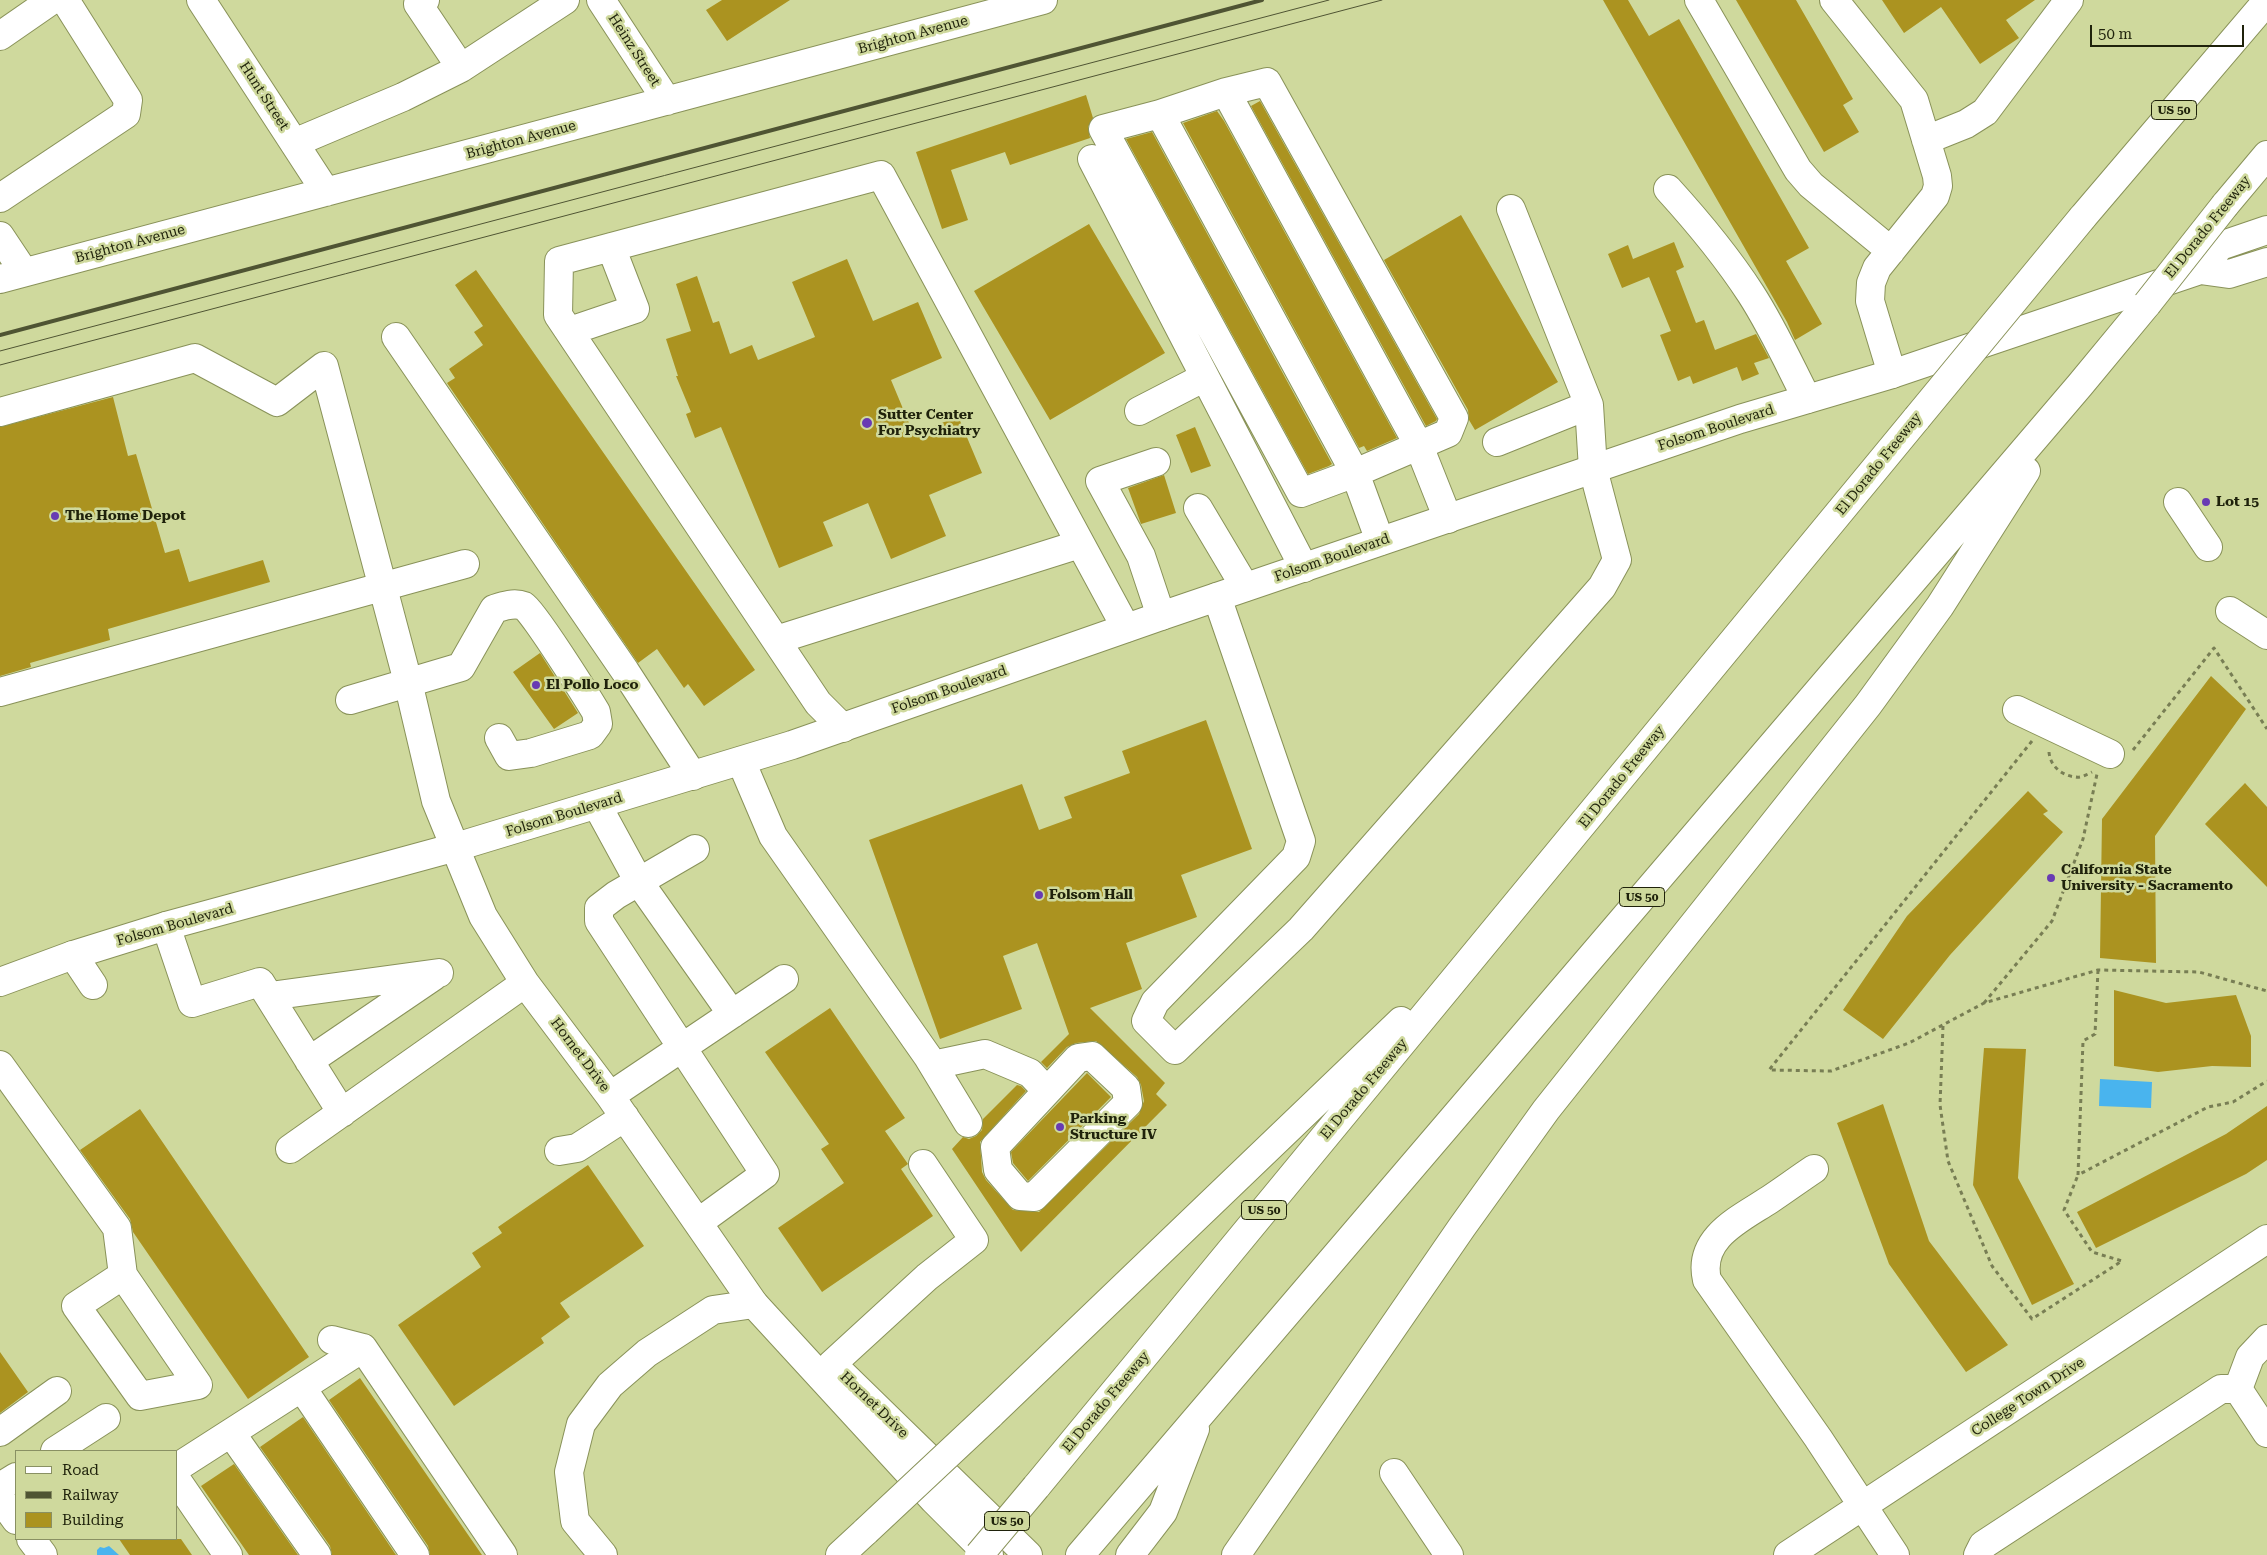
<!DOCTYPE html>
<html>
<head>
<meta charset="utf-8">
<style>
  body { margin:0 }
  #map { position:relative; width:2267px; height:1555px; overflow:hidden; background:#cfd99d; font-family:"Roboto Serif",serif }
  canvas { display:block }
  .legend { position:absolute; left:15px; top:1450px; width:162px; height:90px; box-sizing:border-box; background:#cfd99d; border:1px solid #899063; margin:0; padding:6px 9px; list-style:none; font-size:15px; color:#1f220b }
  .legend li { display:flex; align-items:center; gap:10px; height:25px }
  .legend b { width:25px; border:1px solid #899063 }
  .scale { position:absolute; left:2090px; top:25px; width:154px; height:22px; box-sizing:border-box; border:2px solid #1f220b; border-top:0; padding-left:6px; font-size:15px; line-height:18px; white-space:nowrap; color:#1f220b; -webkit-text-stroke:4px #cfd99d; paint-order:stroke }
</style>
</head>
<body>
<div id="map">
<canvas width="2267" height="1555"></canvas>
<ul class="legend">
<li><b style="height:6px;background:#fff"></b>Road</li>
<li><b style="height:6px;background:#4f5433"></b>Railway</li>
<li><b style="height:14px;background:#ab9320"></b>Building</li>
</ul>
<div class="scale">50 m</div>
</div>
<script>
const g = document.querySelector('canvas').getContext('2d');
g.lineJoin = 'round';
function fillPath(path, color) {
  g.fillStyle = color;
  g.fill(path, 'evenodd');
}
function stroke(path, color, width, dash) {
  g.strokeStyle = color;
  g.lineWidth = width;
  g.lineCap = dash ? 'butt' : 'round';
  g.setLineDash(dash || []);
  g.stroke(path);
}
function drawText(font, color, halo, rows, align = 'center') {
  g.font = font + ' "Roboto Serif",serif';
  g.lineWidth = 5;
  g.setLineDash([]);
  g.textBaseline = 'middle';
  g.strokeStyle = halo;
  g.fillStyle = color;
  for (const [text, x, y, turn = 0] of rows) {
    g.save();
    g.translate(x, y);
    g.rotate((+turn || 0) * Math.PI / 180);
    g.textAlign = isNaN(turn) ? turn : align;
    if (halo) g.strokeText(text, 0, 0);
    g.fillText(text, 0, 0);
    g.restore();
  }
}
fillPath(new Path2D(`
  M2100,1079L2152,1082L2151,1108L2099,1106Z
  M109,1546L119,1555H97V1550L100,1547L104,1548Z`), '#49b4ee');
fillPath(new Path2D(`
  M722,0H790L727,41L706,10Z
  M1603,0H1628L1649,36L1679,19L1809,248L1786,261L1822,324L1795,340L1787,322Z
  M1736,0H1796L1853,99L1843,105L1859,132L1824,152Z
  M1882,0H2035L2006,20L2019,38L1980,64L1941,7L1904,33Z
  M1086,95L1093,118L1088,127L1090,138L1010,165L1005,152L951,170L968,220L942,229L916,152Z
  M1260,101L1437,419L1436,421L1426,426L1251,106Z
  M1217,111L1224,121L1397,438L1367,451L1364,446L1359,448L1183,123Z
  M1152,132L1332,464L1329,466L1308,474L1126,139Z
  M1461,215L1558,382L1475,430L1469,420L1468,410L1384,260Z
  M1089,224L1165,353L1050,420L974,291Z
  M1674,242L1684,267L1676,271L1696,323L1704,320L1715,350L1756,334L1769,358L1754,363L1759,374L1742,381L1737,367L1693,384L1690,376L1678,381L1660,335L1671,331L1649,277L1622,288L1608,254L1628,245L1633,259Z
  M847,259L873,321L918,302L942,358L891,380L914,435L958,416L982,473L929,495L946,536L891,559L868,503L823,522L833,546L779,568L721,427L695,438L686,414L691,412L676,376H678L666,339L691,331L676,284L697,276L713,323L719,321L730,354L752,345L758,360L815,337L792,282Z
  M476,270L755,670L704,706L688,684L684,688L657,649L638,663L447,383L455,378L449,369L483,345L474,332L483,326L455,285Z
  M113,397L128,456L136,454L165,553L179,549L189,582L263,560L270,582L108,629L110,640L30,663L31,667L0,676V427Z
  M1195,427L1211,466L1191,473L1176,435Z
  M1164,475L1176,513L1141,524L1128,488Z
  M540,653L578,713L554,729L513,672Z
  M2211,676L2246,709L2155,836L2156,963L2100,958L2102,819Z
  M1206,720L1252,849L1181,875L1197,917L1126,943L1142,989L1090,1008L1165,1083L1156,1094L1167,1105L1021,1252L952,1149L963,1137L969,1139L976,1136L982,1130L983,1119L1017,1085L1021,1086L1026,1091L980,1142L982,1172L986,1180L1013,1210L1039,1212L1139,1114L1144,1101L1141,1085L1137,1077L1096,1041L1076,1043L1067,1047L1047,1068L1041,1062L1069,1034L1037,943L1003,956L1022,1009L940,1039L869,840L1022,784L1039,830L1072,818L1064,797L1130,773L1122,751Z
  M2245,783L2267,807V887L2205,824Z
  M2028,791L2048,811L2043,814L2063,832L1950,955L1883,1039L1843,1010L1907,916Z
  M2114,990L2166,1003L2236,995L2251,1036V1067L2212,1066L2158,1072L2114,1066Z
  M830,1008L905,1118L885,1131L908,1164L901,1169L933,1216L822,1292L778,1228L844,1183L821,1149L829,1144L765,1052Z
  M1984,1048L2026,1049L2018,1178L2074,1284L2032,1305L1973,1185Z
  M1087,1073L1111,1097L1028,1181L1013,1163L1011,1152Z
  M1883,1104L1929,1241L2008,1345L1966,1372L1889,1264L1837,1123Z
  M2267,1106V1160L2246,1174L2096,1248L2077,1212L2226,1134Z
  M140,1109L309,1357L248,1399L133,1232L130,1219L80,1150Z
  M588,1165L644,1246L560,1303L570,1317L541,1338L544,1343L454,1406L398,1325L481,1267L472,1253L502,1233L498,1227Z
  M0,1352L28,1392L0,1413Z
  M360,1378L482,1555H430L428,1546L329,1400Z
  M303,1417L396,1555H332L330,1546L260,1447Z
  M234,1464L298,1555H249L201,1486Z
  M119,1539H181L192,1555H130Z`), '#ab9320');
const minor = new Path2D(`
  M201,0L326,192
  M425,0L418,4L461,68L565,0
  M601,0L667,101
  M1699,0L1798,170L1811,185L1891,251
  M1834,0L1914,100L1937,176L1938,186L1935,196L1877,268L1871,283L1870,301L1892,374
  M0,36L52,0
  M1160,114L1103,129L1301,493L1355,473L1448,433L1454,418L1267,82L1226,92
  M1926,140L1966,124L1985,112L2069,0
  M294,143L403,97L461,68
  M1092,159L1304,568
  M1668,189C1698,222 1727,257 1751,294C1773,328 1789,364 1807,399
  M0,198L126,114L128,100L65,0
  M1511,209L1589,405
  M0,236L24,272
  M0,279L1043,0
  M570,331L635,309L611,247
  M396,337L625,671L693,776
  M1139,411L1205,377
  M0,412L195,358L277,402L324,366L408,682L436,801L483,916L525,983L610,1096L754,1304L934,1500L989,1555
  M1156,462L1100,481L1141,556L1161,616
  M2178,502L2208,547
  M1198,508L1245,587
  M1380,541L1355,473L1160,114L1226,92L1419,446L1448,519
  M1217,597L1301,841L1296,857L1155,1002L1146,1021L1175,1050L1301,929L1602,587L1617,560L1593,469L1589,405L1497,442
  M2230,611L2267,635
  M776,640L1080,544
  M0,692L465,564
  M350,700L461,667L494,609C503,606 514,602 524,606C533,611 587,697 596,712L598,724L590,735L531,753L509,756L499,738
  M2017,710L2110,754
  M843,728L818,703L558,315L559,261L881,175L1126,628
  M741,761L773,836L928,1057L968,1123
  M597,805L639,882L732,1014
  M695,849L616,895L599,908V921L765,1174L699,1222
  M166,926L192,1003L260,982L342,1113
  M73,955L93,985
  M270,996L439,973
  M1092,1056L1126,1088L1128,1103L1034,1197L1020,1196L998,1170L995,1147L1078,1058Z
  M309,1061L434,976
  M0,1065L117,1228L123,1275
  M933,1065L985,1054L1030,1073L1046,1090
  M610,1096L784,979
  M290,1149L525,983
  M559,1151L577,1148L625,1117
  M1814,1169C1799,1179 1784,1190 1769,1200C1740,1219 1697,1238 1707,1280L1818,1438L1895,1555
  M123,1275L198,1385L140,1396L76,1306Z
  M332,1340L363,1348L503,1555
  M832,1364L1028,1555
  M832,1364L927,1277L974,1240L923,1164
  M302,1388L415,1555
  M2238,1389L2250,1357L2267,1339
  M0,1432L57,1391
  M231,1433L317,1555
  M55,1451L106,1418
  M176,1468L363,1348
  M1394,1473L1449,1555
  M176,1479L228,1555
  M0,1487L16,1477
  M0,1498L16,1520
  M31,1539L43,1555
  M1788,1555L2267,1239
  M1978,1555L1983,1545L2221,1389H2238L2267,1433`);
const major = new Path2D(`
  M2200,270L2220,246L2267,230
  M0,982L73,955L166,926L456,847L792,745L1161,616L1740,419L1892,374L2200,270L2229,274L2267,262`);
const highway = new Path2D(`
  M2225,205L2267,155
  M2082,218L2267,1
  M990,1415L1401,1021
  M1036,1487L1917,418
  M603,1555L575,1521L569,1472L581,1424L610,1385L647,1353L713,1310L754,1304
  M840,1555L866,1531
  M1080,1555L2080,385L2147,304
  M1130,1555L1163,1512L1195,1429
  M1236,1555L1462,1227L1546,1110L1868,705L1940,606L2026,471`);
stroke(minor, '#899259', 30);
stroke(major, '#899259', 30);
stroke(highway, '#899259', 30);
stroke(new Path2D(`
  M2032,741L1769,1070L1831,1071L1909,1043L1984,1003L2098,970L2199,972L2267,991
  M2133,750L2214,648L2267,729
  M2049,752C2050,766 2062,776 2076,777C2081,778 2088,774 2092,772
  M2098,970L2095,1034L2083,1041L2078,1175L2208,1107L2233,1102L2267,1081
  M1984,1003L2052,921L2083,839L2097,774
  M1943,1026L1940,1105L1948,1161L1992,1266L2032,1319L2122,1261L2092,1252L2064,1210L2078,1175`), '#787e54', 3, [4, 4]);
stroke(minor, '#fff', 28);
stroke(major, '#fff', 28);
stroke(highway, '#fff', 28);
stroke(new Path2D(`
  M0,351L1329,0
  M0,365L1382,0`), '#4f5433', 1);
stroke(new Path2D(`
  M0,335L1262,0`), '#4f5433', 4);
const highwayBridge = new Path2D(`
  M2147,304L2225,205
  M1917,418L2082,218
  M866,1531L990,1415
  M979,1555L1036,1487`);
stroke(highwayBridge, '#899259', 30, []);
stroke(highwayBridge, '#fff', 28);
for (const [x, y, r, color] of [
  [867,423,6,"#683bb3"],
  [2206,502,5,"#683bb3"],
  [55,516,5,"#683bb3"],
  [536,685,5,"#683bb3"],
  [2051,878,5,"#683bb3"],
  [1039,895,5,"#683bb3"],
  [1060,1127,5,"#683bb3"]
]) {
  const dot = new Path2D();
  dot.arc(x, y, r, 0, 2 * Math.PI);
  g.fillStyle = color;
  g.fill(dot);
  stroke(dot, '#cfd99d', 2);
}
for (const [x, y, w] of [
  [2174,110,45],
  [1642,897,45],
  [1264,1210,45],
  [1007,1521,45]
]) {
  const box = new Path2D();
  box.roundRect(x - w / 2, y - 9.5, w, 19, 4);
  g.fillStyle = '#cfd99d';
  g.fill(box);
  stroke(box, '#1f220b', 1);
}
drawText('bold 12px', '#1f220b', null, [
  ["US 50",2174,110],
  ["US 50",1642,897],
  ["US 50",1264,1210],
  ["US 50",1007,1521]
]);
drawText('14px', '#1f220b', '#cfd99d', [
  ["Brighton Avenue",913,35,-15],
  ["Heinz Street",634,50,57],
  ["Hunt Street",264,96,57],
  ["Brighton Avenue",521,140,-15],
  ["El Dorado Freeway",2208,227,-51],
  ["Brighton Avenue",130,244,-15],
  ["Folsom Boulevard",1716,428,-18],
  ["El Dorado Freeway",1879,464,-51],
  ["Folsom Boulevard",1332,558,-19],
  ["Folsom Boulevard",949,690,-19],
  ["El Dorado Freeway",1622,777,-51],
  ["Folsom Boulevard",564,815,-17],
  ["Folsom Boulevard",175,925,-16],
  ["Hornet Drive",580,1055,53],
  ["El Dorado Freeway",1364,1089,-50],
  ["College Town Drive",2028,1397,-33],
  ["El Dorado Freeway",1106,1402,-50],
  ["Hornet Drive",874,1405,44]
]);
drawText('bold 14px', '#1f220b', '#cfd99d', [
  ["Sutter Center",878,415],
  ["For Psychiatry",878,431],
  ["Lot 15",2216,502],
  ["The Home Depot",65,516],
  ["El Pollo Loco",546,685],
  ["California State",2061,870],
  ["University - Sacramento",2061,886],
  ["Folsom Hall",1049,895],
  ["Parking",1070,1119],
  ["Structure IV",1070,1135]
], 'left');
</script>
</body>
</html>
